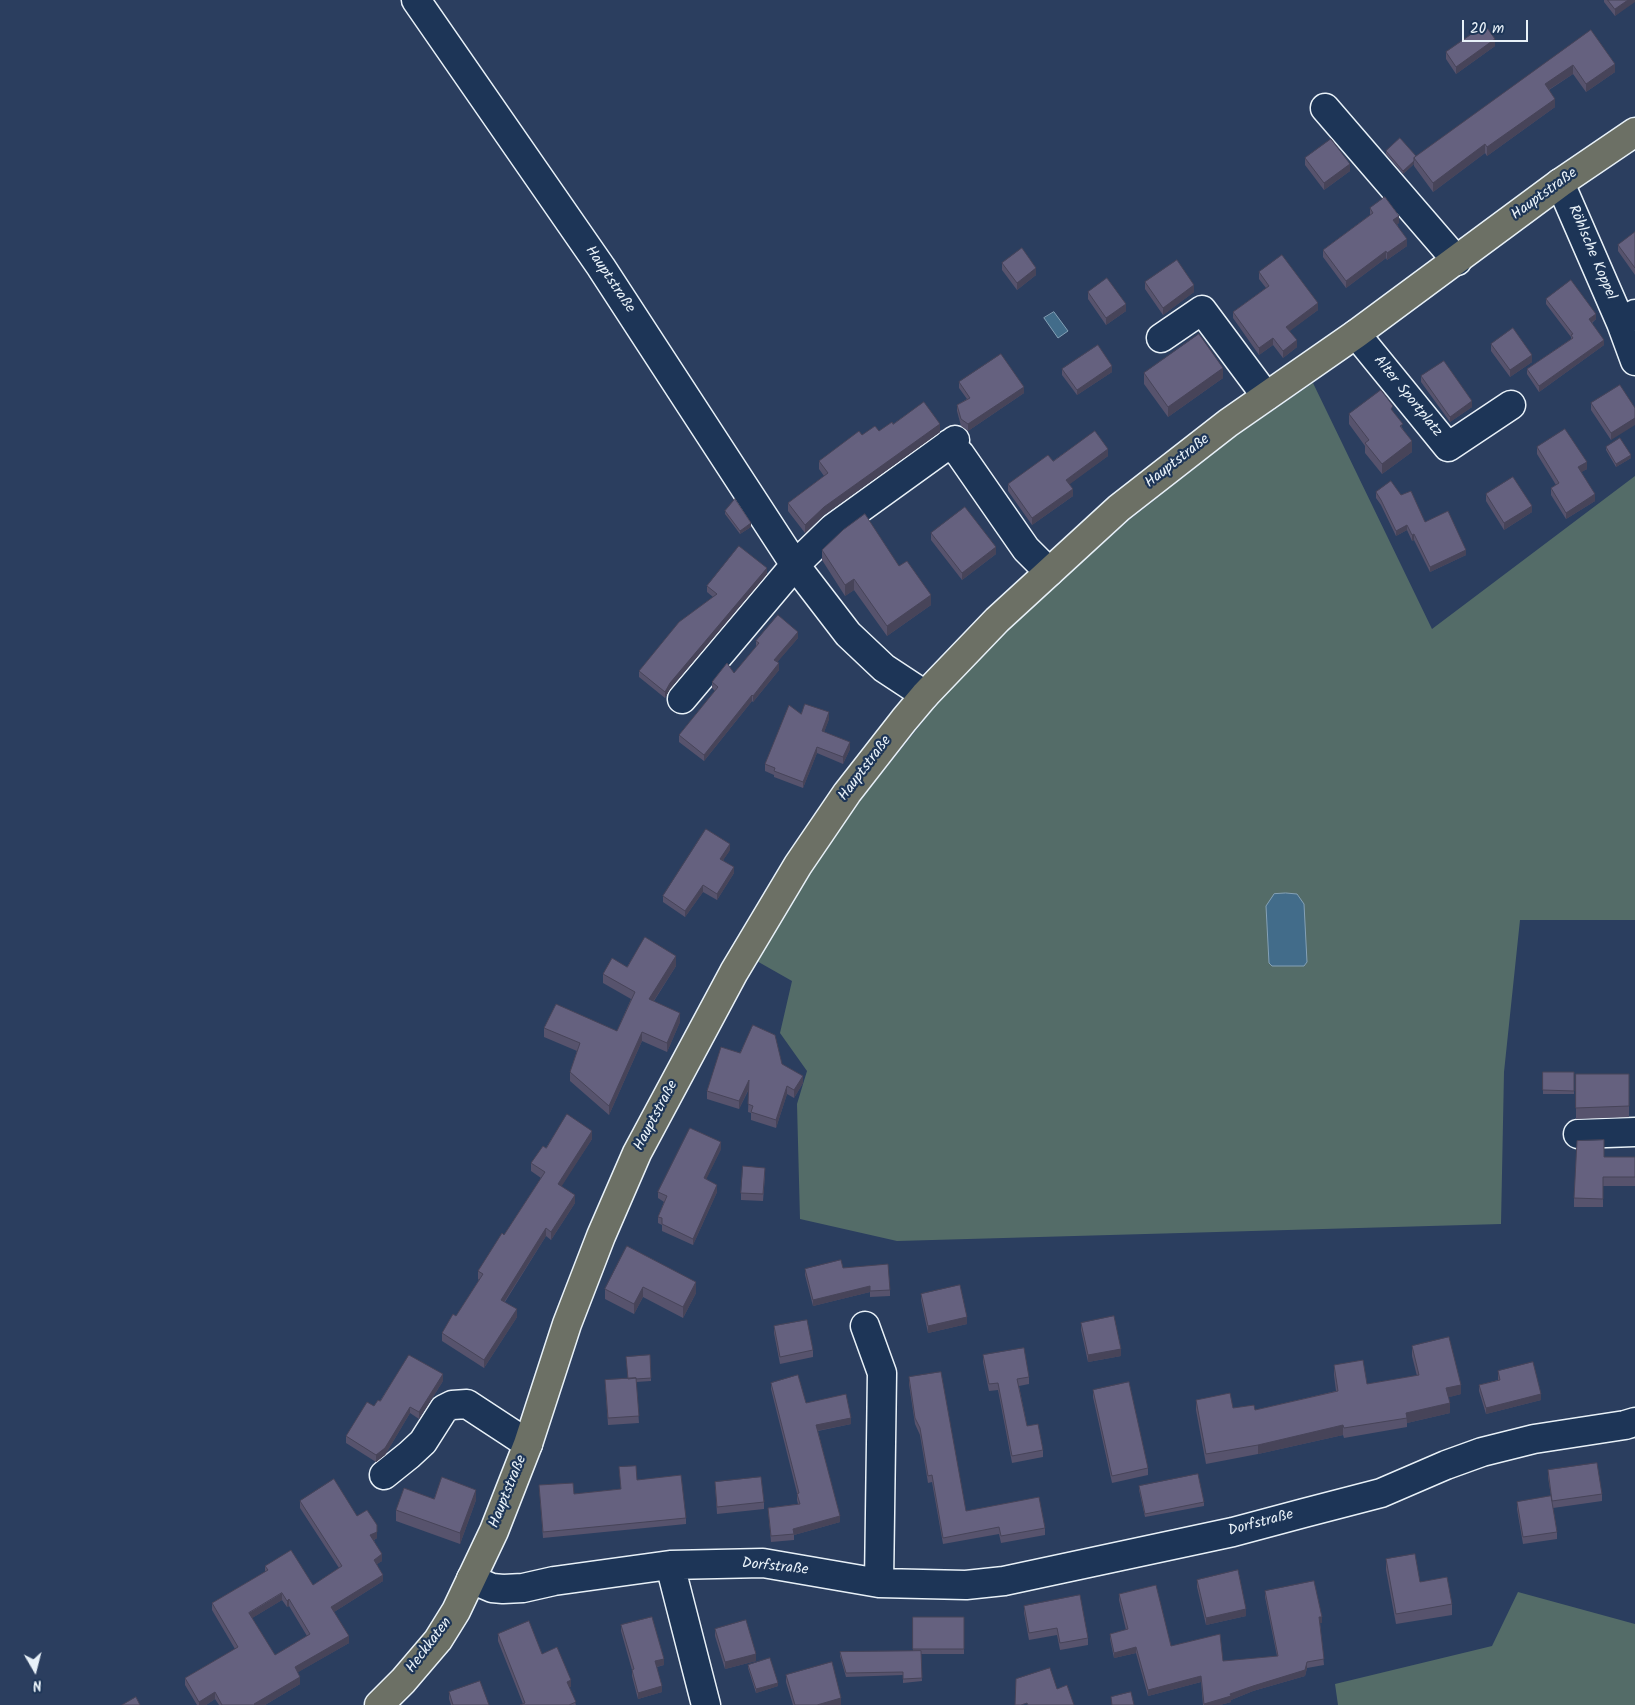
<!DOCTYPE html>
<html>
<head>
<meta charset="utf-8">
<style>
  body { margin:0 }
  #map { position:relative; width:1635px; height:1705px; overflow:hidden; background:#2b3e5f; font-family:Kalam,sans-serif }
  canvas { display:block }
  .north { position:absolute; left:10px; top:1645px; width:50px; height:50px; -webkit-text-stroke:4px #1d3557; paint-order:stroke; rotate:172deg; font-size:14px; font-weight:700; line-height:20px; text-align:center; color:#e8f1f8 }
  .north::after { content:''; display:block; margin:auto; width:18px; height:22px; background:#e8f1f8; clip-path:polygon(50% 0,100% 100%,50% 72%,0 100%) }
  .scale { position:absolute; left:1462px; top:20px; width:66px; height:22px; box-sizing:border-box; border:2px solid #e8f1f8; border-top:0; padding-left:6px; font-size:15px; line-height:18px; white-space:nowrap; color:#e8f1f8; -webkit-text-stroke:4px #1d3557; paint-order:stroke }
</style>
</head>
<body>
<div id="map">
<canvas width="1635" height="1705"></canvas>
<div class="north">N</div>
<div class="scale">20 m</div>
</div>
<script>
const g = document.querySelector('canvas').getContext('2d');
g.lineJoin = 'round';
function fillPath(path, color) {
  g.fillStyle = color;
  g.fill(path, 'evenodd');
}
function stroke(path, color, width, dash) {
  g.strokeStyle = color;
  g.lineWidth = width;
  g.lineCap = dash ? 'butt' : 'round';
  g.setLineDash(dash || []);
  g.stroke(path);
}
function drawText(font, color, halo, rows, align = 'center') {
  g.font = font + ' Kalam,sans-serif';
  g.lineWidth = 4.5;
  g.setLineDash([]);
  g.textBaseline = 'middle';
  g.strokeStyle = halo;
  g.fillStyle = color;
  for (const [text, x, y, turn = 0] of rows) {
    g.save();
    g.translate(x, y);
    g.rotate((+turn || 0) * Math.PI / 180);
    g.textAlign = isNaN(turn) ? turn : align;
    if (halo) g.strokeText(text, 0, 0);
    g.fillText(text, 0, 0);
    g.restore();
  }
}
fillPath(new Path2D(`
  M1313,383L1432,629L1635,476V920H1520L1504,1072L1501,1224L897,1241L800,1219L797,1104L807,1071L780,1033L792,981L755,960L811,872L859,802L936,705L1007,630L1129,520L1237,435Z
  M1518,1592L1635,1624V1705H1338L1335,1684L1492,1646Z`), '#546c68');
const water = new Path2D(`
  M1054,312L1068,331L1058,338L1044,318Z
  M1286,893L1297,894L1304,904L1307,962L1304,966H1272L1269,963L1266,906L1274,894Z`);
fillPath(water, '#426c8a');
stroke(water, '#84a1b6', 1);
const minor = new Path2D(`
  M416,0L601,267L795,565L848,634L884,668L925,695
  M1325,108L1457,261
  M1560,183L1621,323L1635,314
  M1621,323L1635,361
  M1356,334L1448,447L1511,405
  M1161,338L1202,310L1266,396
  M949,444L960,454L1026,549L1049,572
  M682,699L795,565L833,528L955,440
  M1578,1134L1635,1132
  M865,1326L882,1373L879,1583
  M384,1475L409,1455L423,1442L444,1409L452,1405L467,1404L528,1444
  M670,1565L706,1705
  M471,1579L492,1588L503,1589L523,1588L554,1581L670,1565L763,1563L879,1583L966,1585L1004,1581L1233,1532L1304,1513L1381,1493L1446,1465L1482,1452L1534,1439L1625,1425L1635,1422`);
const major = new Path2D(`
  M379,1705L403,1681L438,1640L456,1611L494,1531L528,1444L567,1324L601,1236L637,1153L734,972L798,865L847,793L904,720L925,695L997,620L1119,508L1228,423L1356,334L1560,183L1635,132`);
stroke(minor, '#e8f1f8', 31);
stroke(major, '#e8f1f8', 31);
stroke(minor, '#1d3557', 28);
stroke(major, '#6c7065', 28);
fillPath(new Path2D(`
  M1604,0H1635L1615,16L1604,2Z
  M1591,30L1615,72L1586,92L1573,74L1549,90L1555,107L1487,156L1485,153L1433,192L1414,166V164L1403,174L1386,154V151L1416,156Z
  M1495,46L1456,74L1446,59V52Z
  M1305,158L1350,171L1324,190L1305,165Z
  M1370,208L1399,223L1397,224L1407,246L1387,260L1386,258L1346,288L1323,257V250L1370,215Z
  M1635,232V275L1618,251V245Z
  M1002,263L1036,275L1017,290L1002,270Z
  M1259,272L1318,310L1289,331L1297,347L1283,358L1273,345L1259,355L1233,318V312L1266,288L1259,279Z
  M1145,282L1194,292L1163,315L1145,289Z
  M1088,292L1126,311L1106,325L1088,299Z
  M1546,299L1596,319L1592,323L1604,345L1539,392L1527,374V369L1571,339V337L1546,304Z
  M1491,344L1532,362L1510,377L1491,351Z
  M1062,369L1112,372L1077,395L1062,375Z
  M1144,373L1223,378L1168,417L1144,384Z
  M1421,376L1472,407L1450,422L1421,382Z
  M959,382L1024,393L968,431L961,426L957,411V405L967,399L959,388Z
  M1591,403L1635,408L1611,440L1591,410Z
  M1393,412L1403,429L1412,452L1382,474L1365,453V446L1349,424V414Z
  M893,424L940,432L824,515L805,533L788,511V503L824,476L819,469V461L862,435L879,431Z
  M1537,447L1587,469L1581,472L1595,501L1566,519L1551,495V488L1556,485L1537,454Z
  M1606,447L1631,458L1616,467L1606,450Z
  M1108,456L1069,484L1073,496L1032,525L1008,491V484L1053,461Z
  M1376,492L1401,495L1425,522L1466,555L1430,572L1414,540L1412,541L1407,530L1396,536L1381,505L1376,498Z
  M1486,494L1532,512L1504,530L1486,501Z
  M725,511L751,527L740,534L725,514Z
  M931,533L996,554L962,580L931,540Z
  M822,550L899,566L931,605L887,636L854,590L845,596L822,560Z
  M767,574L670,689L665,698L639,677V671L713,597L707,592V586Z
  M798,638L777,662L779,670L753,702L752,701L704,761L679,742V735L715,691L712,688V682L734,673L756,647V641Z
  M801,714L829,719L824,732L850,749L843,764L817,753L803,788L774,777V775L765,771V764Z
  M730,850L723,860L734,873L717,900L703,892L685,917L663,902V896Z
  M676,966L654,1001L680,1022L667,1052L642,1041L609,1115L570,1081V1072L577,1051L544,1037V1028L617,1031L631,999L603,983V974L627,967Z
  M740,1053L782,1064L803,1083L794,1098L787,1094L776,1128L751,1120V1113L748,1112L749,1089L739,1109L707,1099V1091Z
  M1543,1072H1574V1094H1543Z
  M1576,1074H1629V1117L1576,1119Z
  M592,1139L561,1186L575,1203L551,1240L546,1236L505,1302L517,1317L484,1368L442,1341V1333L456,1316L479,1280L478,1279V1271L504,1235L541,1178L531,1171V1163L546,1148Z
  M721,1149L706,1179L717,1192L693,1245L662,1231V1225L658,1223V1217L664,1202L658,1198V1192Z
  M1604,1157H1635V1186H1603V1207H1574V1198Z
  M765,1175L763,1201L741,1200V1193Z
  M843,1268L890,1290V1296L870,1297V1292L813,1306L805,1275V1269Z
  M696,1282V1293L683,1318L643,1297L634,1314L605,1299V1289Z
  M921,1294L967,1324L928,1333L921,1300Z
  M1081,1323L1121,1356L1088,1362L1081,1330Z
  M774,1326L813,1350V1357L780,1364L774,1333Z
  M1412,1346L1461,1394L1449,1397L1450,1413L1407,1423V1427L1344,1438L1343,1435L1258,1454L1206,1464L1196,1410V1400L1233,1408L1255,1410L1336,1391L1334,1375V1365L1367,1384L1417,1376L1412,1356Z
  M983,1355L1029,1377V1384L1019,1386L1027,1426L1043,1450V1457L1012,1463L998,1390L989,1391L983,1362Z
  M1498,1371L1541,1400L1486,1414L1479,1391V1385L1498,1380Z
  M909,1377L966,1511L1045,1528V1535L1001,1543L999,1534L943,1544L932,1482L928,1483L920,1435L915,1424L909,1384Z
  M651,1378V1381L636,1382L639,1423L608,1425L605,1380Z
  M443,1381L419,1419L410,1413L385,1455L376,1462L346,1443V1436L380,1401Z
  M771,1383L806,1403L851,1424L818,1431L840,1522L794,1535V1540L771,1542L768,1508L798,1504L797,1500V1493L771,1389Z
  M1093,1390L1148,1468V1475L1112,1483L1093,1397Z
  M619,1467L637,1480L686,1518V1524L543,1538L539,1485L574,1494L621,1489Z
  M1548,1470L1602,1494V1501L1553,1508L1557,1532V1539L1523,1544L1517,1509V1502L1551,1496L1548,1477Z
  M715,1482L764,1502V1509L717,1514Z
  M1139,1486L1204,1502V1506L1145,1517L1139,1490Z
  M434,1499L476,1500L460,1544L396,1521V1510Z
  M300,1501L357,1516L377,1538L374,1540L382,1561L377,1564L383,1581L334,1612L349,1643L298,1672L300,1684L265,1705H219L215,1699L206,1705H197L185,1685V1678L235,1649L212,1610V1603L265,1572V1566L313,1585L339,1568L300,1508ZM282,1600L287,1607L289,1606L307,1636L275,1655L252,1618Z
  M1386,1559L1420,1582L1452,1604V1615L1396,1624L1386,1570Z
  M1197,1580L1246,1616L1206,1625L1197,1587Z
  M1265,1591L1322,1623H1320L1324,1665L1307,1668L1305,1676L1253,1691L1231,1700V1702L1220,1705H1203L1201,1682L1148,1696L1136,1653L1114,1658L1110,1639V1634L1126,1630L1119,1600V1594L1171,1646L1223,1661L1277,1656L1265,1597Z
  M1024,1606L1088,1638V1645L1060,1650L1057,1635L1029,1640L1024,1613Z
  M913,1617H964V1654H921L922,1681L903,1683V1675L846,1677L840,1656V1652L913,1651Z
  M621,1625L664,1665L657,1667L662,1692L638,1699L632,1676V1670L621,1631Z
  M715,1629L756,1661L725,1669L715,1636Z
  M498,1634L542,1654L571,1687H569L576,1705L523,1704L498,1641Z
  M748,1665L778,1686L756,1693L748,1668Z
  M786,1675L841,1705H793L786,1682Z
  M449,1692L489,1705H451L449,1699Z`), '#57536d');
fillPath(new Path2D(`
  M1628,0H1635V2L1615,16V9Z
  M1495,39V46L1456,74V67Z
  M1615,64V72L1586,92V84Z
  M1573,65V74L1545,92V84Z
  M1555,99V107L1487,156V147Z
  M1485,144V153L1433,192V183Z
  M1414,161V164L1403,174V171Z
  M1350,164V171L1324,190V183Z
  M1399,216V223L1393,227V220Z
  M1407,239V246L1387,260V253Z
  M1386,251V258L1346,288V281Z
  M1036,268V275L1017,290V283Z
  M1194,285V292L1163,315V308Z
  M1318,303V310L1286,334V327Z
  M1126,304V311L1106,325V318Z
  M1596,314V319L1589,324V319Z
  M1273,338V345L1259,355V348Z
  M1297,340V347L1283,358V351Z
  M1604,340V345L1539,392V386Z
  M1532,355V362L1510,377V370Z
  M1112,366V372L1077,395V390Z
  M1223,368V378L1168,417V407Z
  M1024,387V393L968,431V424Z
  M1472,401V407L1450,422V417Z
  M1635,418V425L1611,440V433Z
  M940,424V432L824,515L805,533V525L824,507Z
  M1412,441V452L1382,474V464Z
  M1108,449V456L1066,487V480Z
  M1631,455V458L1616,467V464Z
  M1587,462V469L1578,474V467Z
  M1073,489V496L1032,525V518Z
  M1595,494V501L1566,519V513Z
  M1532,506V512L1504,530V523Z
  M751,523V527L740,534V531Z
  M1407,525V530L1396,536V531Z
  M1414,534V540L1412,541V535Z
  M996,547V554L962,580V573Z
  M1466,550V555L1430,572V567Z
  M767,568V574L670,689L665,698V692L670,683Z
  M854,579V590L845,596V585Z
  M931,595V605L887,636V626Z
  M798,632V638L774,666V660Z
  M779,663V670L753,702V696Z
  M752,695V701L704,761V755Z
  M829,712V719L822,738V731Z
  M850,742V749L843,764V757Z
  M817,747V753L803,788V782Z
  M730,844V850L720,865V859Z
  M734,867V873L717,900V894Z
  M703,885V892L685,917V911Z
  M676,956V966L649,1008V999Z
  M680,1013V1022L667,1052V1043Z
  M642,1032V1041L609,1115V1106Z
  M803,1076V1083L794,1098V1090Z
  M749,1080V1088L739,1109V1101Z
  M787,1086V1094L776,1128V1120Z
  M592,1131V1139L558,1192V1184Z
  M721,1142V1149L704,1184V1178Z
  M717,1185V1192L693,1245V1239Z
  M575,1195V1203L551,1240V1232Z
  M546,1228V1236L501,1307V1300Z
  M696,1282V1293L683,1318V1307Z
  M870,1286V1292L813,1306V1300Z
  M643,1287V1297L634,1314V1304Z
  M517,1309V1317L484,1368V1360Z
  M967,1317V1324L928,1333V1326Z
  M1121,1349V1356L1088,1362V1355Z
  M443,1374V1381L419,1419V1412Z
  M1461,1385V1394L1446,1398V1388Z
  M1541,1394V1400L1486,1414V1408Z
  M1450,1403V1413L1407,1423L1406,1413Z
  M410,1407V1413L385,1455L376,1462V1455Z
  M851,1418V1424L816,1431V1425Z
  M1343,1425V1435L1258,1454V1445Z
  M476,1490V1500L460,1544V1533Z
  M840,1516V1522L794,1535L793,1529Z
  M377,1532V1538L370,1542V1535Z
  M382,1554V1561L374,1566V1560Z
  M383,1575V1581L331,1614V1607Z
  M282,1593V1600L249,1620V1613Z
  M289,1599V1606L287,1607V1601Z
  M1246,1609V1616L1206,1625V1618Z
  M1319,1617H1322V1623H1319Z
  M349,1636V1643L295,1674V1667Z
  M1136,1647V1653L1114,1658V1653Z
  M756,1654V1661L725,1669V1662Z
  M664,1659V1665L655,1667V1661Z
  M1307,1662V1668L1305,1676L1253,1691L1231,1700V1702L1220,1705H1204V1704L1230,1694Z
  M1201,1676V1682L1148,1696V1690Z
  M300,1677V1684L265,1705H254V1704Z
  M571,1680V1687L567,1688V1682Z
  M778,1683V1686L756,1693V1689Z
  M662,1686V1692L638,1699V1693Z
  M215,1692V1699L206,1705H199V1702Z
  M841,1698V1705H817Z`), '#474459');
const building = new Path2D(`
  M1608,0H1628L1615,9Z
  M1485,25L1495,39L1456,67L1446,52Z
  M1591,30L1615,64L1586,84L1573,65L1545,84L1555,99L1487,147L1485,144L1433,183L1414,158Z
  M1400,138L1416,156L1414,158V161L1403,171L1386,151Z
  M1331,139L1350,164L1324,183L1305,158Z
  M1385,197L1399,216L1393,220L1407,239L1387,253L1386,251L1346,281L1323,250L1373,213L1370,208Z
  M1635,232V268L1618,245Z
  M1022,248L1036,268L1017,283L1002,263Z
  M1282,255L1318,303L1286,327L1297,340L1283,351L1273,338L1259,348L1233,312L1269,286L1259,272Z
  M1177,260L1194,285L1163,308L1145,282Z
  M1107,278L1126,304L1106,318L1088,292Z
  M1571,280L1596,314L1589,319L1604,340L1539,386L1527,369L1573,338L1571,335L1573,334L1546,299Z
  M1513,328L1532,355L1510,370L1491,344Z
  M1199,334L1223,368L1168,407L1144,373Z
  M1098,345L1112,366L1077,390L1062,369Z
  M1001,354L1024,387L968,424L961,419L957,405L970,398L959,382Z
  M1444,361L1472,401L1450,417L1421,376Z
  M1620,385L1635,408V418L1611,433L1591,403Z
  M1381,390L1393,406L1391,409L1403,424L1400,426L1412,441L1382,464L1365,443L1369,440L1349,414Z
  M924,402L940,424L824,507L805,525L788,503L828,473L819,461L859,431L862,435L875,426L879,431L892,422L893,424Z
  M1565,429L1587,462L1578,467L1595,494L1566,513L1551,488L1559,483L1537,447Z
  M1095,431L1108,449L1066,480L1073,489L1032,518L1008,484L1048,455L1053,461Z
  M1620,438L1631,455L1616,464L1606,447Z
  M1513,477L1532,506L1504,523L1486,494Z
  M1391,481L1401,495L1411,491L1425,522L1448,511L1466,550L1430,567L1414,534L1412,535L1407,525L1396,531L1381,500L1376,492Z
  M735,499L751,523L740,531L725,511Z
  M965,507L996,547L962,573L931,533Z
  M865,514L899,566L907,561L931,595L887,626L854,579L845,585L822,550L843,530Z
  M739,546L767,568L670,683L665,692L639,671L679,622L717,594L707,586Z
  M778,615L798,632L774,660L779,663L753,696L752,695L704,755L679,735L718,687L712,682L727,663L734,673L759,643L756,641Z
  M805,704L829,712L822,731L850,742L843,757L817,747L803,782L774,771L775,768L765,764L789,705L801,714Z
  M706,829L730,844L720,859L734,867L717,894L703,885L685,911L663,896Z
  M645,937L676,956L649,999L680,1013L667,1043L642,1032L609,1106L570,1072L580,1043L544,1028L556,1004L617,1031L635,992L603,974L612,958L627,967Z
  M753,1025L775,1035L782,1064L803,1076L794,1090L787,1086L776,1120L751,1112L753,1106L748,1104L749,1080L739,1101L707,1091L721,1047L740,1053Z
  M1543,1072H1574V1091L1543,1090Z
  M1576,1074H1629V1106L1576,1108Z
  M567,1114L592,1131L558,1184L575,1195L551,1232L546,1228L501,1300L517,1309L484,1360L442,1333L453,1314L456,1316L483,1274L478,1271L502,1233L504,1235L545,1172L531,1163L543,1146L546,1148Z
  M690,1128L721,1142L704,1178L717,1185L693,1239L662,1224V1218L658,1217L667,1196L658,1192Z
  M1604,1140V1157H1635V1177H1603V1199L1574,1198L1577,1141Z
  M743,1166L765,1168L763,1194L741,1193Z
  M627,1246L696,1282L683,1307L643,1287L634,1304L605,1289Z
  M841,1260L843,1268L888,1264L890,1290L870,1291V1286L813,1300L805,1269Z
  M960,1285L967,1317L928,1326L921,1294Z
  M1114,1316L1121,1349L1088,1355L1081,1323Z
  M807,1320L813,1350L780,1357L774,1326Z
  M1449,1337L1461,1385L1446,1388L1450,1403L1406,1413L1407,1418L1344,1428L1343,1425L1258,1445L1206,1454L1196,1400L1230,1393L1233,1408L1254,1405L1255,1410L1338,1391L1334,1365L1363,1360L1367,1384L1419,1375L1412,1346Z
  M1024,1348L1029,1377L1017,1379L1027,1426L1038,1424L1043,1450L1012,1456L998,1383L989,1384L983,1355Z
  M409,1355L443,1374L419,1412L410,1407L385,1448L376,1455L346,1436L367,1402L374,1406L378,1400L380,1401Z
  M650,1355L651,1378L636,1379V1378L628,1379L626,1357Z
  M1533,1362L1541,1394L1486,1408L1479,1385L1500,1380L1498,1371Z
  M941,1372L966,1511L1039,1497L1045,1528L1001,1536L999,1527L943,1538L932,1475L928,1476L920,1428L915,1418L909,1377Z
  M798,1375L806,1403L846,1394L851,1418L816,1425L840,1516L793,1529L794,1534L771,1536L768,1508L800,1504L797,1494L799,1493L771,1383Z
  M636,1378L639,1416L608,1418L605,1380Z
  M1129,1382L1148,1468L1112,1476L1093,1390Z
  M1597,1463L1602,1494L1552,1501L1548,1470Z
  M636,1466L637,1480L681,1475L686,1518L543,1532L539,1485L573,1483L574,1494L621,1489L619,1467Z
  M1198,1474L1204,1502L1145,1514L1139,1486Z
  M442,1477L476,1490L460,1533L396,1510L404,1488L434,1499Z
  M761,1477L764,1502L717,1507L715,1482Z
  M334,1479L357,1516L367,1510L377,1525V1532L370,1535L382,1554L374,1560L383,1575L331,1607L349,1636L295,1667L300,1677L254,1704L255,1705H222L215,1692L199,1702L185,1678L238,1647L212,1603L268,1570L265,1566L291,1550L313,1585L342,1566L300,1501ZM282,1593L287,1601L289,1599L310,1634L275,1655L249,1613Z
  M1551,1496L1557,1532L1523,1537L1517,1502Z
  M1415,1554L1420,1582L1447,1577L1452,1604L1396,1614L1386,1559Z
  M1238,1570L1246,1609L1206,1618L1197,1580Z
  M1314,1581L1322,1617H1319L1324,1659L1307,1662L1305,1670L1253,1686L1230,1694L1231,1696L1204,1704L1201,1676L1148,1690L1136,1647L1114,1653L1110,1634L1128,1629L1119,1594L1156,1585L1171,1646L1220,1634L1223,1661L1278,1656L1265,1591Z
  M1080,1595L1088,1638L1060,1643L1057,1628L1029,1633L1024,1606Z
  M652,1617L664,1659L655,1661L662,1686L638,1693L632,1670L634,1669L621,1625Z
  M913,1617H964V1649H913Z
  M746,1620L756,1654L725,1662L715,1629Z
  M529,1621L542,1654L557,1647L571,1680L567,1682L576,1702L569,1705H520L525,1703L498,1634Z
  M921,1651L922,1678L903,1679V1672L846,1673L840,1652Z
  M770,1658L778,1683L756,1689L748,1665Z
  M832,1662L841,1698L817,1705H795L786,1675Z
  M1050,1668L1057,1689L1067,1685L1074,1705H1028L1027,1703L1021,1705H1015L1016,1679Z
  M480,1681L489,1705H453L449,1692Z
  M1131,1692L1134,1705H1112L1111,1697Z
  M136,1697L140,1705H122Z`);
fillPath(building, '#65617f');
stroke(building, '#474459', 1);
drawText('15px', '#e8f1f8', '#1d3557', [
  ["Hauptstraße",1545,195,-36],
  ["Röhlsche Koppel",1591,253,67],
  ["Hauptstraße",609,280,56],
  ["Alter Sportplatz",1407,397,51],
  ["Hauptstraße",1178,462,-38],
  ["Hauptstraße",866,769,-53],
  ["Hauptstraße",657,1116,-62],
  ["Hauptstraße",509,1492,-68],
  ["Dorfstraße",1261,1524,-15],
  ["Dorfstraße",775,1568,6],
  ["Heckkaten",430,1646,-53]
]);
</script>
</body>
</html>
